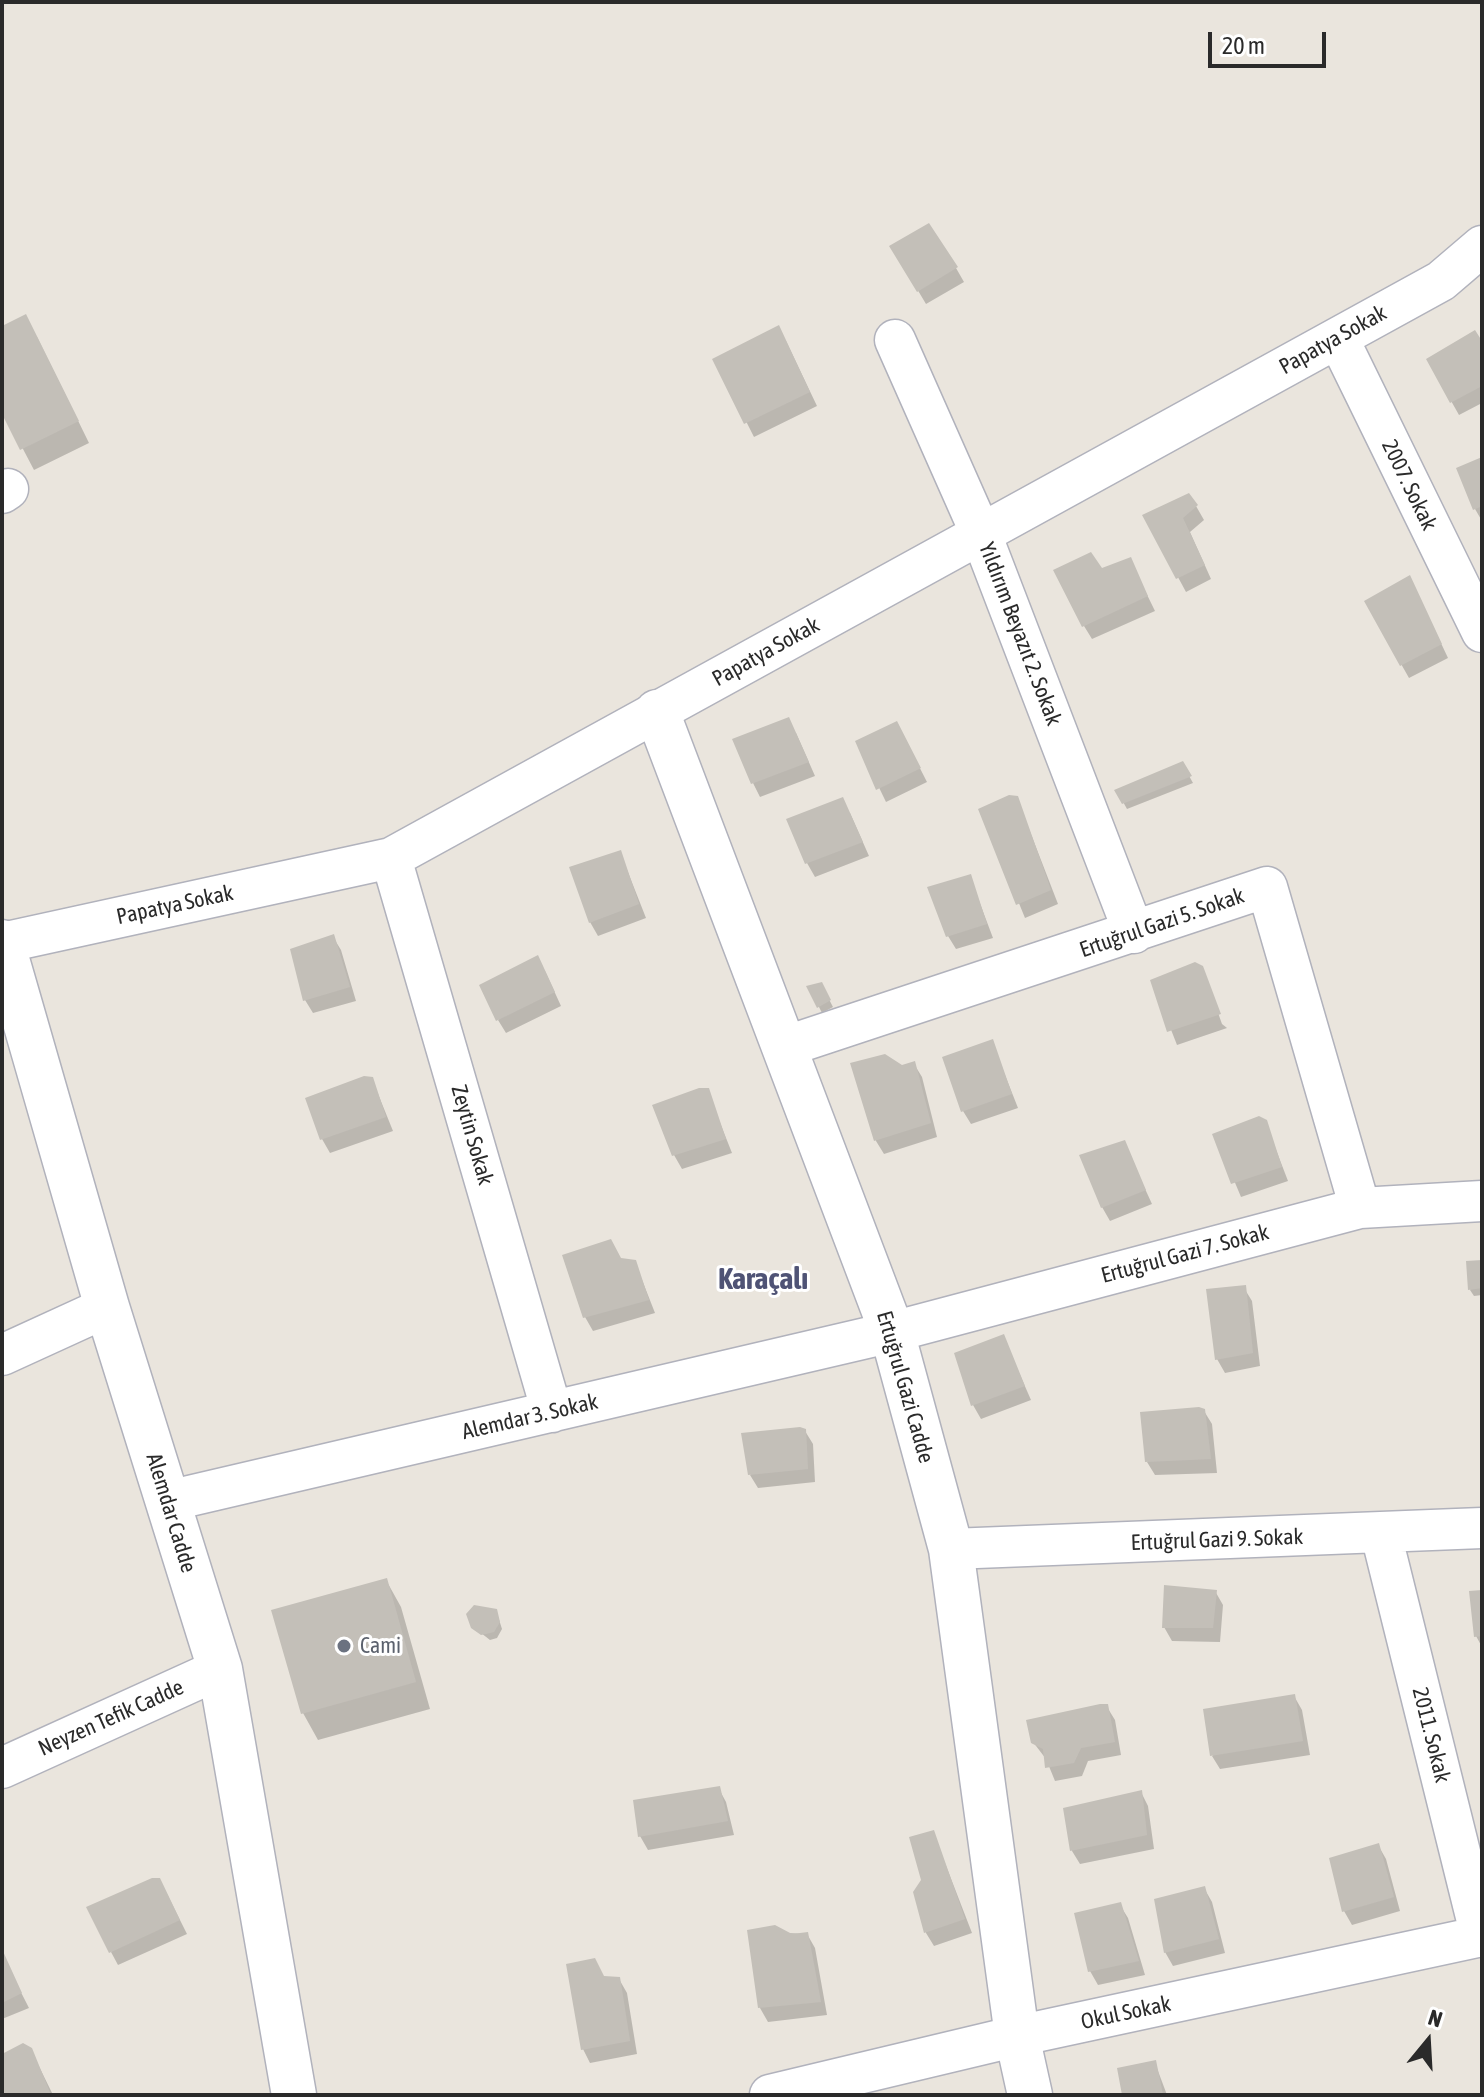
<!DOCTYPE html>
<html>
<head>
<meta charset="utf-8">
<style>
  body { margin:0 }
  #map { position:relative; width:1484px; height:2097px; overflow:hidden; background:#eae5dd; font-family:"Asap Condensed",sans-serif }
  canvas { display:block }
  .frame { position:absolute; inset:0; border:4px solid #2a2a2a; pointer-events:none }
  .north { position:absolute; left:1388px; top:2001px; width:80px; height:80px; -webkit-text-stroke:6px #fff; paint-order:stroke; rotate:18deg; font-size:22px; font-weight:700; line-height:32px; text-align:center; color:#2a2a2a }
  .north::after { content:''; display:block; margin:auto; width:28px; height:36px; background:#2a2a2a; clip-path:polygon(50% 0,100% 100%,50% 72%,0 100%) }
  .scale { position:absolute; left:1208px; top:32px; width:118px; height:36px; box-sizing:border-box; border:4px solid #2a2a2a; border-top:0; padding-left:10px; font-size:24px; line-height:28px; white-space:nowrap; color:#2a2a2a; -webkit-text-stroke:6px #fff; paint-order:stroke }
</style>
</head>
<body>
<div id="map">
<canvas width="1484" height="2097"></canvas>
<div class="frame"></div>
<div class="north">N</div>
<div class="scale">20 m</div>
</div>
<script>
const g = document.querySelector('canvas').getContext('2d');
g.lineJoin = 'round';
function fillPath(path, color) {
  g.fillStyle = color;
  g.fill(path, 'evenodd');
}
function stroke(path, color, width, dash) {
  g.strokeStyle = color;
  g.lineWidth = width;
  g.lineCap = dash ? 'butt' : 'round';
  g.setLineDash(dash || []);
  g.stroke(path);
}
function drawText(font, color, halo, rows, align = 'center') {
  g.font = font + ' "Asap Condensed",sans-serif';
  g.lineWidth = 6;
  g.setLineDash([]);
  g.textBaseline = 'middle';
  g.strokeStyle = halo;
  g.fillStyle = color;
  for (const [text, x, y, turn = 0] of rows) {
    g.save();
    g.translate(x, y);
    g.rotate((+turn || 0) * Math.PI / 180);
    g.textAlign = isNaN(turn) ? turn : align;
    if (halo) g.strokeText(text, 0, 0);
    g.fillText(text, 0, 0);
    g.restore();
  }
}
fillPath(new Path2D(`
  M892,247L956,268L964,282L926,304Z
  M2,328L37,337L89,443L34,470L2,409Z
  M786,341L817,406L754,437L715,360Z
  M1482,345V403L1459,415L1428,360Z
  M1482,459V521L1475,509Z
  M1196,506L1204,520L1190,532L1211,579L1186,592L1145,516Z
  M1130,560L1155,611L1092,639L1084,626L1102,570Z
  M1417,592L1448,658L1409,678L1366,602Z
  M796,733L815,776L760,797L753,783Z
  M904,737L927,782L886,802L857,742Z
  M1182,763L1193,783L1127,809L1117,791Z
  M1017,798L1058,904L1025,918L981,810Z
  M850,813L869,856L815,877L807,863Z
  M620,852L646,918L598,936L590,922Z
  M970,877L993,938L956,949L948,936Z
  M333,937L341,950L356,1001L313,1013L305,1000Z
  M1202,968L1222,1024L1227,1028L1177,1045L1152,981Z
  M545,971L561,1006L506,1033L498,1020Z
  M821,984L833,1007L822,1013L809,987Z
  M992,1042L1018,1108L971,1124L963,1111Z
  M914,1064L922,1077L937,1137L884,1154L876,1141L852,1065L902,1067Z
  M372,1079L393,1131L330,1153L322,1139Z
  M707,1090L732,1153L682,1169L674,1155Z
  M1265,1121L1288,1181L1241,1197L1215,1135Z
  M1124,1143L1152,1204L1110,1221L1102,1207Z
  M620,1260L635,1262L655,1313L593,1331L585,1317Z
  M1482,1262V1295L1474,1296L1470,1290Z
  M1244,1288L1252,1301L1260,1366L1225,1373L1217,1359Z
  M1003,1336L1031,1400L981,1419L973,1405Z
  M1204,1411L1212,1424L1217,1473L1155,1475L1147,1462Z
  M805,1431L813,1444L815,1482L758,1488L750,1475Z
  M386,1580L401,1607L430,1709L318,1740L303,1713Z
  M1215,1591L1223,1605L1220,1642L1172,1641L1164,1627Z
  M1482,1592V1647L1476,1636Z
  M496,1610L502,1629L497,1638L490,1640L472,1626Z
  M1294,1696L1302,1710L1310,1755L1220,1769L1212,1756Z
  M1107,1707L1115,1720L1121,1755L1088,1761L1082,1776L1055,1781L1046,1759L1033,1742Z
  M719,1789L726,1802L734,1835L648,1850L640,1836Z
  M1141,1792L1148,1806L1154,1849L1080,1864L1072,1851L1065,1809Z
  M933,1832L972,1933L934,1946L926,1933L915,1892L924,1881Z
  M1378,1845L1386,1859L1400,1911L1352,1925L1344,1911Z
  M1204,1888L1212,1902L1225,1953L1173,1966L1165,1952Z
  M167,1894L187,1934L118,1965L111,1952Z
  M1120,1905L1128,1918L1145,1975L1098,1985L1090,1971Z
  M750,1931L807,1934L815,1948L827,2015L768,2022L760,2008Z
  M2,1955L29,2008L2,2019Z
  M604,1978L619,1979L627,1993L637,2054L590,2063L583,2049Z
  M31,2050L53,2095H2V2057Z
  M1155,2063L1167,2095H1124Z`), '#0003');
fillPath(new Path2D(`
  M929,223L958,267L917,292L889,246Z
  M26,314L79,421L20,450L2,414V326Z
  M779,325L810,392L744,424L712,359Z
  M1475,330L1482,341V386L1450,403L1426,359Z
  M1482,457V506L1473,510L1456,468Z
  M1189,493L1198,505L1183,518L1205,565L1176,579L1142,515Z
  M1091,552L1102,568L1131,557L1148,596L1082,627L1053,570Z
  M1410,575L1442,644L1400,666L1364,601Z
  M789,717L809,762L751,784L732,739Z
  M897,721L921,768L876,790L855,741Z
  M1183,761L1192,776L1122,804L1114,790Z
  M1009,795L1018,796L1051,890L1016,905L978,809Z
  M843,797L863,842L805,864L786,819Z
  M621,850L639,904L589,923L569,867Z
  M971,874L987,924L946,937L927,887Z
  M334,934L350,987L303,1001L290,949Z
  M538,955L555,992L496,1021L479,985Z
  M1195,962L1203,966L1221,1014L1167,1032L1150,980Z
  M822,982L831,1000L817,1008L806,986Z
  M993,1039L1012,1094L961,1112L942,1057Z
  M885,1054L902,1065L915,1061L931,1123L874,1141L850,1063Z
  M364,1076L373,1077L386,1117L320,1140L305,1098Z
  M699,1088H709L726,1139L672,1156L652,1105Z
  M1259,1116L1267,1120L1282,1167L1231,1184L1212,1134Z
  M1125,1140L1146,1190L1101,1208L1079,1155Z
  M611,1239L621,1258L636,1260L649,1300L583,1318L562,1255Z
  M1482,1260V1288L1468,1290L1466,1261Z
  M1246,1285L1253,1353L1215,1360L1206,1289Z
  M1004,1334L1025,1386L971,1406L954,1353Z
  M1199,1407L1205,1409L1211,1459L1145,1462L1140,1412Z
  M800,1427L806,1429L808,1469L748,1475L741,1433Z
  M387,1578L416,1682L301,1714L271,1610Z
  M1164,1585L1217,1590L1213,1628H1162Z
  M1482,1590V1636L1474,1637L1469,1591Z
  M474,1605L497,1609L500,1622L494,1632L481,1635L471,1628L466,1614Z
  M1295,1694L1303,1741L1210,1756L1203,1709Z
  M1100,1704H1108L1115,1742L1081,1748L1074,1763L1045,1768L1043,1749L1031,1743L1026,1720Z
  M720,1786L728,1821L638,1837L633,1800Z
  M1142,1790L1147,1835L1070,1851L1063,1808Z
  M934,1830L965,1919L924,1933L913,1892L921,1880L909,1837Z
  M1379,1843L1394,1897L1342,1912L1329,1858Z
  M152,1878H160L180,1920L109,1953L86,1907Z
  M1205,1886L1219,1939L1164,1953L1154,1899Z
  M1121,1902L1139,1961L1088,1972L1074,1913Z
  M775,1925L792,1934L808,1932L821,2002L758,2008L747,1930Z
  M2,1949L22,1993L2,2003Z
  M595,1958L604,1976L620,1977L630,2041L581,2050L566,1964Z
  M23,2043L32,2048L51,2095H2V2054Z
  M1156,2060L1163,2095H1122L1117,2068Z`), '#c3bfb8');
const street = new Path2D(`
  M1338,338L1482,632
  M895,340L981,534L1134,933
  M2,493L8,489
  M391,858L552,1412
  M2,943L391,858L1441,281L1482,246
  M784,1047L1267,887L1360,1208
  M2,1355L107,1307
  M168,1501L892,1332L1360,1208L1482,1201
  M1381,1534L1481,1937
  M951,1549L1482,1528
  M2,1768L220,1669
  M770,2095L1017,2036L1482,1936`);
const secondary = new Path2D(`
  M657,712L892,1332L951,1549L1017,2036L1030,2095
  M2,942L107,1307L220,1669L294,2095`);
stroke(street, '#b1b2bc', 43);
stroke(secondary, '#b1b2bc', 47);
stroke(street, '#fff', 40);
stroke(secondary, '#fff', 44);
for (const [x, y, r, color] of [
  [344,1646,8,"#6b7280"]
]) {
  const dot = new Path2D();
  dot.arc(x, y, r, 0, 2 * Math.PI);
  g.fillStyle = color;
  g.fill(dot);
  stroke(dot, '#fff', 3);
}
drawText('22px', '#2a2a2a', '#fff', [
  ["Papatya Sokak",1333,340,-29],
  ["2007. Sokak",1409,485,64],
  ["Yıldırım Beyazıt 2. Sokak",1020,634,69],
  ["Papatya Sokak",766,652,-29],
  ["Papatya Sokak",175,905,-12],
  ["Ertuğrul Gazi 5. Sokak",1162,923,-19],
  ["Zeytin Sokak",472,1135,74],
  ["Ertuğrul Gazi 7. Sokak",1185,1254,-15],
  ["Ertuğrul Gazi Cadde",905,1387,74],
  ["Alemdar 3. Sokak",530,1417,-13],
  ["Alemdar Cadde",171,1513,73],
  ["Ertuğrul Gazi 9. Sokak",1217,1540,-2],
  ["Neyzen Tefik Cadde",111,1718,-24],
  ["2011. Sokak",1431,1735,76],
  ["Okul Sokak",1126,2013,-12]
]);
drawText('22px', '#5b616d', '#fff', [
  ["Cami",360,1646]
], 'left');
drawText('bold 30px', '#4f5375', '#fff', [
  ["Karaçalı",763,1280]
]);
</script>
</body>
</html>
